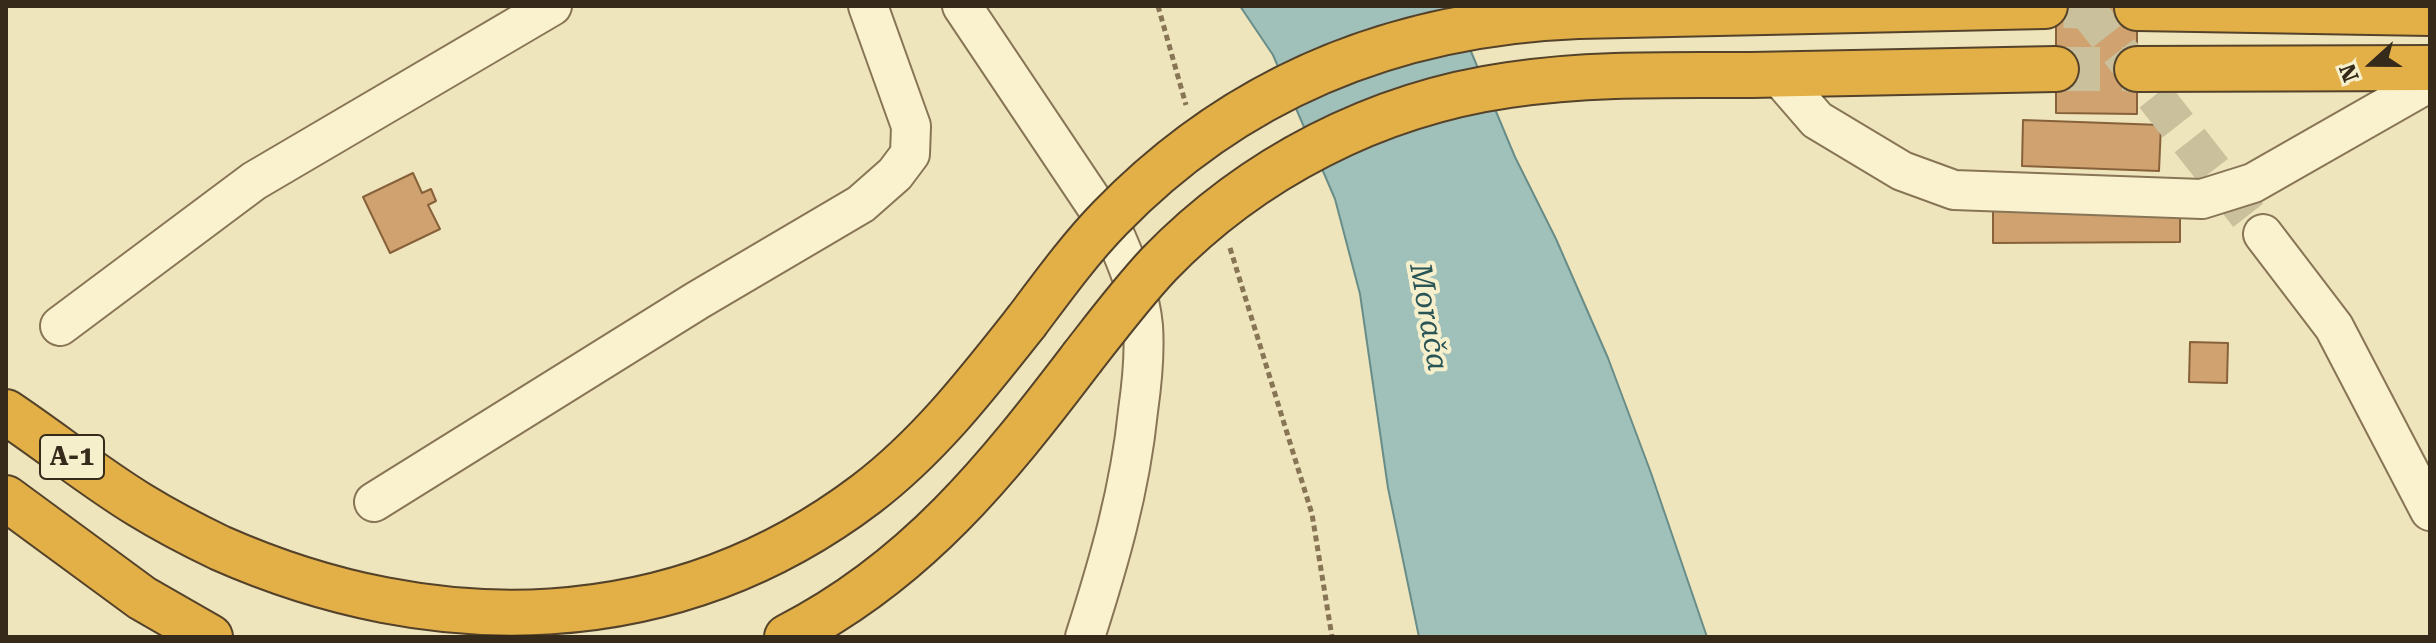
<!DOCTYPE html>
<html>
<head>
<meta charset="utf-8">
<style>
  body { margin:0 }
  #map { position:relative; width:2436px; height:643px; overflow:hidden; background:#efe5bc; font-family:"Roboto Serif",serif }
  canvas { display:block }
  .frame { position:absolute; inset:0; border:8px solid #362b1b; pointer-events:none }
  .north { position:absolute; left:2332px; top:24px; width:80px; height:80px; -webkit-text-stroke:6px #f6efcc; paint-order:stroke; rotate:249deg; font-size:22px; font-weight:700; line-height:32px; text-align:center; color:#362b1b }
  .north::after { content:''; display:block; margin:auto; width:28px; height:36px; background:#362b1b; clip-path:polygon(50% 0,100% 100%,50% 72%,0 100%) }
</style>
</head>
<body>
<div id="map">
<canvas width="2436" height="643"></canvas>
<div class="frame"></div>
<div class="north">N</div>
</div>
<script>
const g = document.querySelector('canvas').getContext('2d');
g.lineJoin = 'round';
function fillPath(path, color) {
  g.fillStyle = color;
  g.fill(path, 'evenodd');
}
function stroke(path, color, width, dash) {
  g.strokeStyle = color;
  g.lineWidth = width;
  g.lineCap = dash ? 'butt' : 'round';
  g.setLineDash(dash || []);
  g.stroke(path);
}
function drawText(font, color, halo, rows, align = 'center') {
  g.font = font + ' "Roboto Serif",serif';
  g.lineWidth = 8;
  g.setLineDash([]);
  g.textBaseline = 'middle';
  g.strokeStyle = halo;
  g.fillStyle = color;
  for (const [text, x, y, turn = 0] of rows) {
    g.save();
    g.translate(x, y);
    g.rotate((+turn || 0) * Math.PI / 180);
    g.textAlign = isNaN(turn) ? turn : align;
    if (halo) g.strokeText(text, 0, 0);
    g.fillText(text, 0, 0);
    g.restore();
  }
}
const water = new Path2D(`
  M1240,6H1452L1515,157L1556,239L1608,358L1651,473L1707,637H1419L1388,488L1360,294L1335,199L1273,55Z`);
fillPath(water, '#a0c0ba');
stroke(water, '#688d88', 2);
const building = new Path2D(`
  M2056,6H2137V114L2056,113Z
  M2023,120L2161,125L2159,171L2022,166Z
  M413,173L422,193L431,189L436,201L428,205L440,229L390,253L363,197Z
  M2180,209V242L1993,243V210Z
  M2190,342L2228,343L2227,383L2189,382Z`);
fillPath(building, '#cfa270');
stroke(building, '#87613a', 2);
stroke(new Path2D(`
  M2084,6L2263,234`), '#cac09c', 38, [38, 19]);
stroke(new Path2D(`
  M2064,6L2137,8
  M2056,69H2137`), '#cac09c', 44, [44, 22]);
const minor = new Path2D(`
  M962,6L1114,233C1127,263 1140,293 1143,326C1145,354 1142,383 1138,411C1130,490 1109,562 1085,637
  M1778,75L1817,120L1902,171L1954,190L2202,199L2253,183L2430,82
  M2263,234L2334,327L2430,511
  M60,326L254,181L552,6
  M374,502L698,300L861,204L895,174L910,154L911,126L868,6`);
const highway = new Path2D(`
  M2137,8L2430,13
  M1578,16L2045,6
  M2137,69L2430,68
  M1751,75L2056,69
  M6,412C51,442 94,477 140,505C166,521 193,535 220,548C435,643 673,640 866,494C929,446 977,384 1026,322
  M6,498L142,598L210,637
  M787,637C916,571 996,471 1082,358`);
stroke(minor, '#877555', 42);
stroke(highway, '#54422a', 48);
stroke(new Path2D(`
  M1158,6L1186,105
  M1230,248L1312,514L1332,637`), '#877555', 5, [6, 4]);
stroke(minor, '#faf2cf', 38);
stroke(highway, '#e3b048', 44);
const highwayBridge = new Path2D(`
  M1026,322C1053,286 1079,250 1110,218C1238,86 1397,23 1578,16
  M1082,358C1107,326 1131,294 1159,264C1252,168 1376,104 1509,85C1589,73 1671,75 1751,75`);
stroke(highwayBridge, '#54422a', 48, []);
stroke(highwayBridge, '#e3b048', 44);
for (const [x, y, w] of [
  [72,457,64]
]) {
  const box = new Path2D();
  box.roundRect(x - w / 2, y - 22, w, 44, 6);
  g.fillStyle = '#f6efcc';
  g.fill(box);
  stroke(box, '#362b1b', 2);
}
drawText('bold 26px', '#362b1b', null, [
  ["A-1",72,457]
]);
drawText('italic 30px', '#295456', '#f6efcc', [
  ["Morača",1428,317,80]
]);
</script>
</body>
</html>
